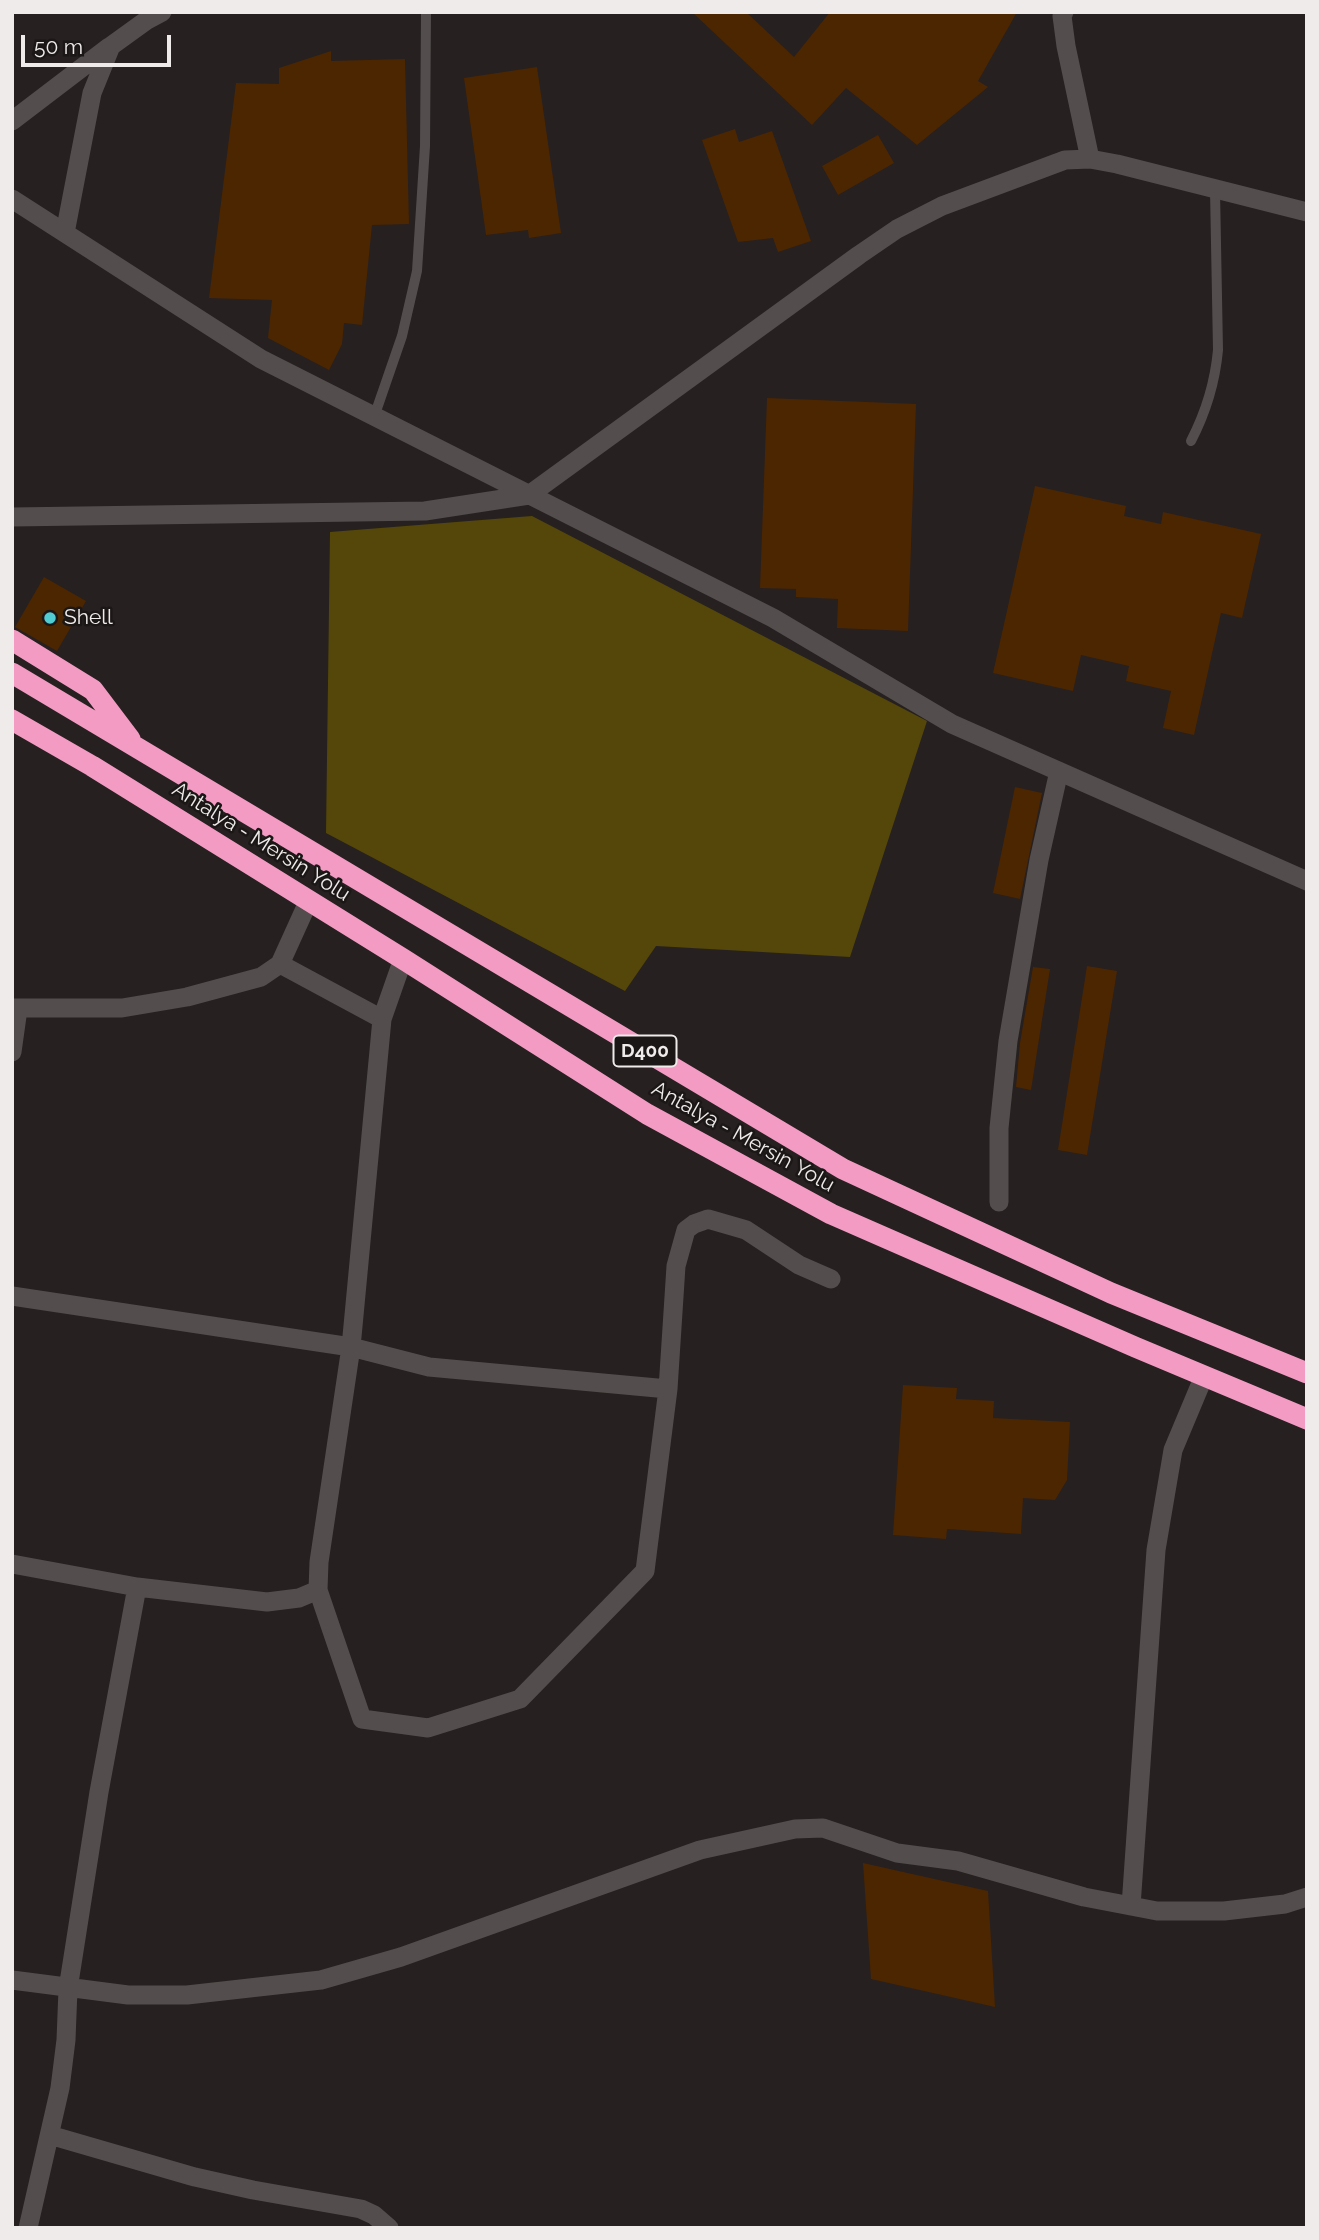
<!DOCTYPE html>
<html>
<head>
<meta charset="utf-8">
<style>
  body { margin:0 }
  #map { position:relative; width:1319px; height:2240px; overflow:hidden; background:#262020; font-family:Raleway,sans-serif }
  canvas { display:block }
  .frame { position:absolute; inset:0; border:14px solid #eeebea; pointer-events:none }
  .scale { position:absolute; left:21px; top:35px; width:150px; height:32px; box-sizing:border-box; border:4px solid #eeebea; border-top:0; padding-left:9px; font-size:21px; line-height:24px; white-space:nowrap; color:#eeebea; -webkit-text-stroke:5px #1c1717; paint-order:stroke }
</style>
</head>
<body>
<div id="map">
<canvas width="1319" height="2240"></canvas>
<div class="frame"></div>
<div class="scale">50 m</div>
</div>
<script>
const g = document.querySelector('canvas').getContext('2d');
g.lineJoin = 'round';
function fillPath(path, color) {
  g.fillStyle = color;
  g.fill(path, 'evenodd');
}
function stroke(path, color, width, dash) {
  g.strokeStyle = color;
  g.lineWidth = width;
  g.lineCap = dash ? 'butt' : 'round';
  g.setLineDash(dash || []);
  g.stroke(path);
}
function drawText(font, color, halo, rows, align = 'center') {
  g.font = font + ' Raleway,sans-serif';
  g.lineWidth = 5;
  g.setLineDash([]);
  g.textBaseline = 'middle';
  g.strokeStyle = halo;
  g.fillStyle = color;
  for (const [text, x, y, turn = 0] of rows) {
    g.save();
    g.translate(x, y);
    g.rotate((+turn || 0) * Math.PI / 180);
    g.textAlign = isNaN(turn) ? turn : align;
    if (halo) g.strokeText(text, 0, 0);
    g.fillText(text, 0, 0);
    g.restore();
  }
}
fillPath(new Path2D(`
  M532,516L927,721L850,957L656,946L625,991L326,833L330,532Z`), '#544709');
fillPath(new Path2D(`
  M692,12H746L794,57L830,12H1017L978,81L988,87L917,145L846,88L812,125Z
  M331,51V61L405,59L409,224L372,225L362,325L344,323L342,344L329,370L268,338L272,300L209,298L236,83L279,84V68Z
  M537,67L561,233L529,238L528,230L486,235L464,78Z
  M735,129L739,142L772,131L811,241L778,252L773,238L738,242L702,140Z
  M878,135L894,163L838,195L822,166Z
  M767,398L916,404L908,631L837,628L838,599L796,597V589L760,588Z
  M1035,486L1126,506L1124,516L1161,524L1163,512L1261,534L1242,618L1221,613L1194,735L1163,728L1171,691L1126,681L1129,666L1081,655L1073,691L993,673Z
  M44,577L86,601L57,651L15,627Z
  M1015,787L1042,793L1020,899L993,893Z
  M1087,966L1117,971L1087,1155L1058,1150Z
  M1033,967L1050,969L1031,1090L1016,1087L1020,1043Z
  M903,1385L957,1388L956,1399L994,1401L993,1418L1070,1422L1067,1480L1055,1500L1023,1498L1021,1534L947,1529L946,1539L893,1535Z
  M863,1863L988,1891L995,2007L871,1979Z`), '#4c2600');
stroke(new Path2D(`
  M374,417L402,336L417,271L425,146L426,12
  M1191,441C1206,412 1215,383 1218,350L1215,190`), '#534e4d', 10);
stroke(new Path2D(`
  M1064,12L1062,16L1066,46L1090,159
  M12,121L109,47
  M12,199L261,359L773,618L952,724L1307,881
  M65,233L92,93L111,46L147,20L162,12
  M12,517L425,511L529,495L859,255L897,229L942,206L1065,160L1090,159L1117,164L1307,212
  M280,964L382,1019
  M12,1008H122L187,997L261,977L280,964L309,900
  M12,1052L18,1009
  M999,1202V1128L1008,1041L1039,860L1059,771
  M12,1296L351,1347L429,1367L668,1389L645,1571L520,1699L428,1728L362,1719L318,1590
  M668,1389L676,1266L686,1230L694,1224L708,1219L746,1230L799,1265L831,1279
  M12,1564L137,1587
  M1131,1906L1156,1550L1173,1450L1204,1376
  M12,1980L128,1995H187L321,1980L401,1957L700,1850L795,1829L823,1828L897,1853L958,1861L1084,1897L1157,1911H1224L1285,1904L1307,1897
  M50,2135L195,2177L253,2190L361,2209L374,2215L389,2228
  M28,2228L60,2088L66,2040L68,1989L99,1792L137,1587L267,1602L299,1598L318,1590L319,1562L351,1347L382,1019L403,959`), '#534e4d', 19);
stroke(new Path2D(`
  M12,640L93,690L130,739
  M12,673L843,1169L1111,1293L1307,1373
  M12,720L92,766L403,959L647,1114L831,1214L1135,1347L1307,1419`), '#f49bc4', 21);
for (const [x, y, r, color] of [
  [50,618,7,"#51ccd3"]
]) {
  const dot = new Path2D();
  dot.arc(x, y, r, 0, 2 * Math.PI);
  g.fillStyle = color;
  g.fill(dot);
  stroke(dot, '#1c1717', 2.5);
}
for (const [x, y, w] of [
  [645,1051,63]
]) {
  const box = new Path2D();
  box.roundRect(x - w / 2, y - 15.5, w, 31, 5);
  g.fillStyle = '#1c1717';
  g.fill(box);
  stroke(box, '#eeebea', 2);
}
drawText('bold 19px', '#eeebea', null, [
  ["D400",645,1051]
]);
drawText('21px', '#eeebea', '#1c1717', [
  ["Shell",64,618]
], 'left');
drawText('21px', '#eeebea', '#1c1717', [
  ["Antalya - Mersin Yolu",261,842,32],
  ["Antalya - Mersin Yolu",743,1137,29]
]);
</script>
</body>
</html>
